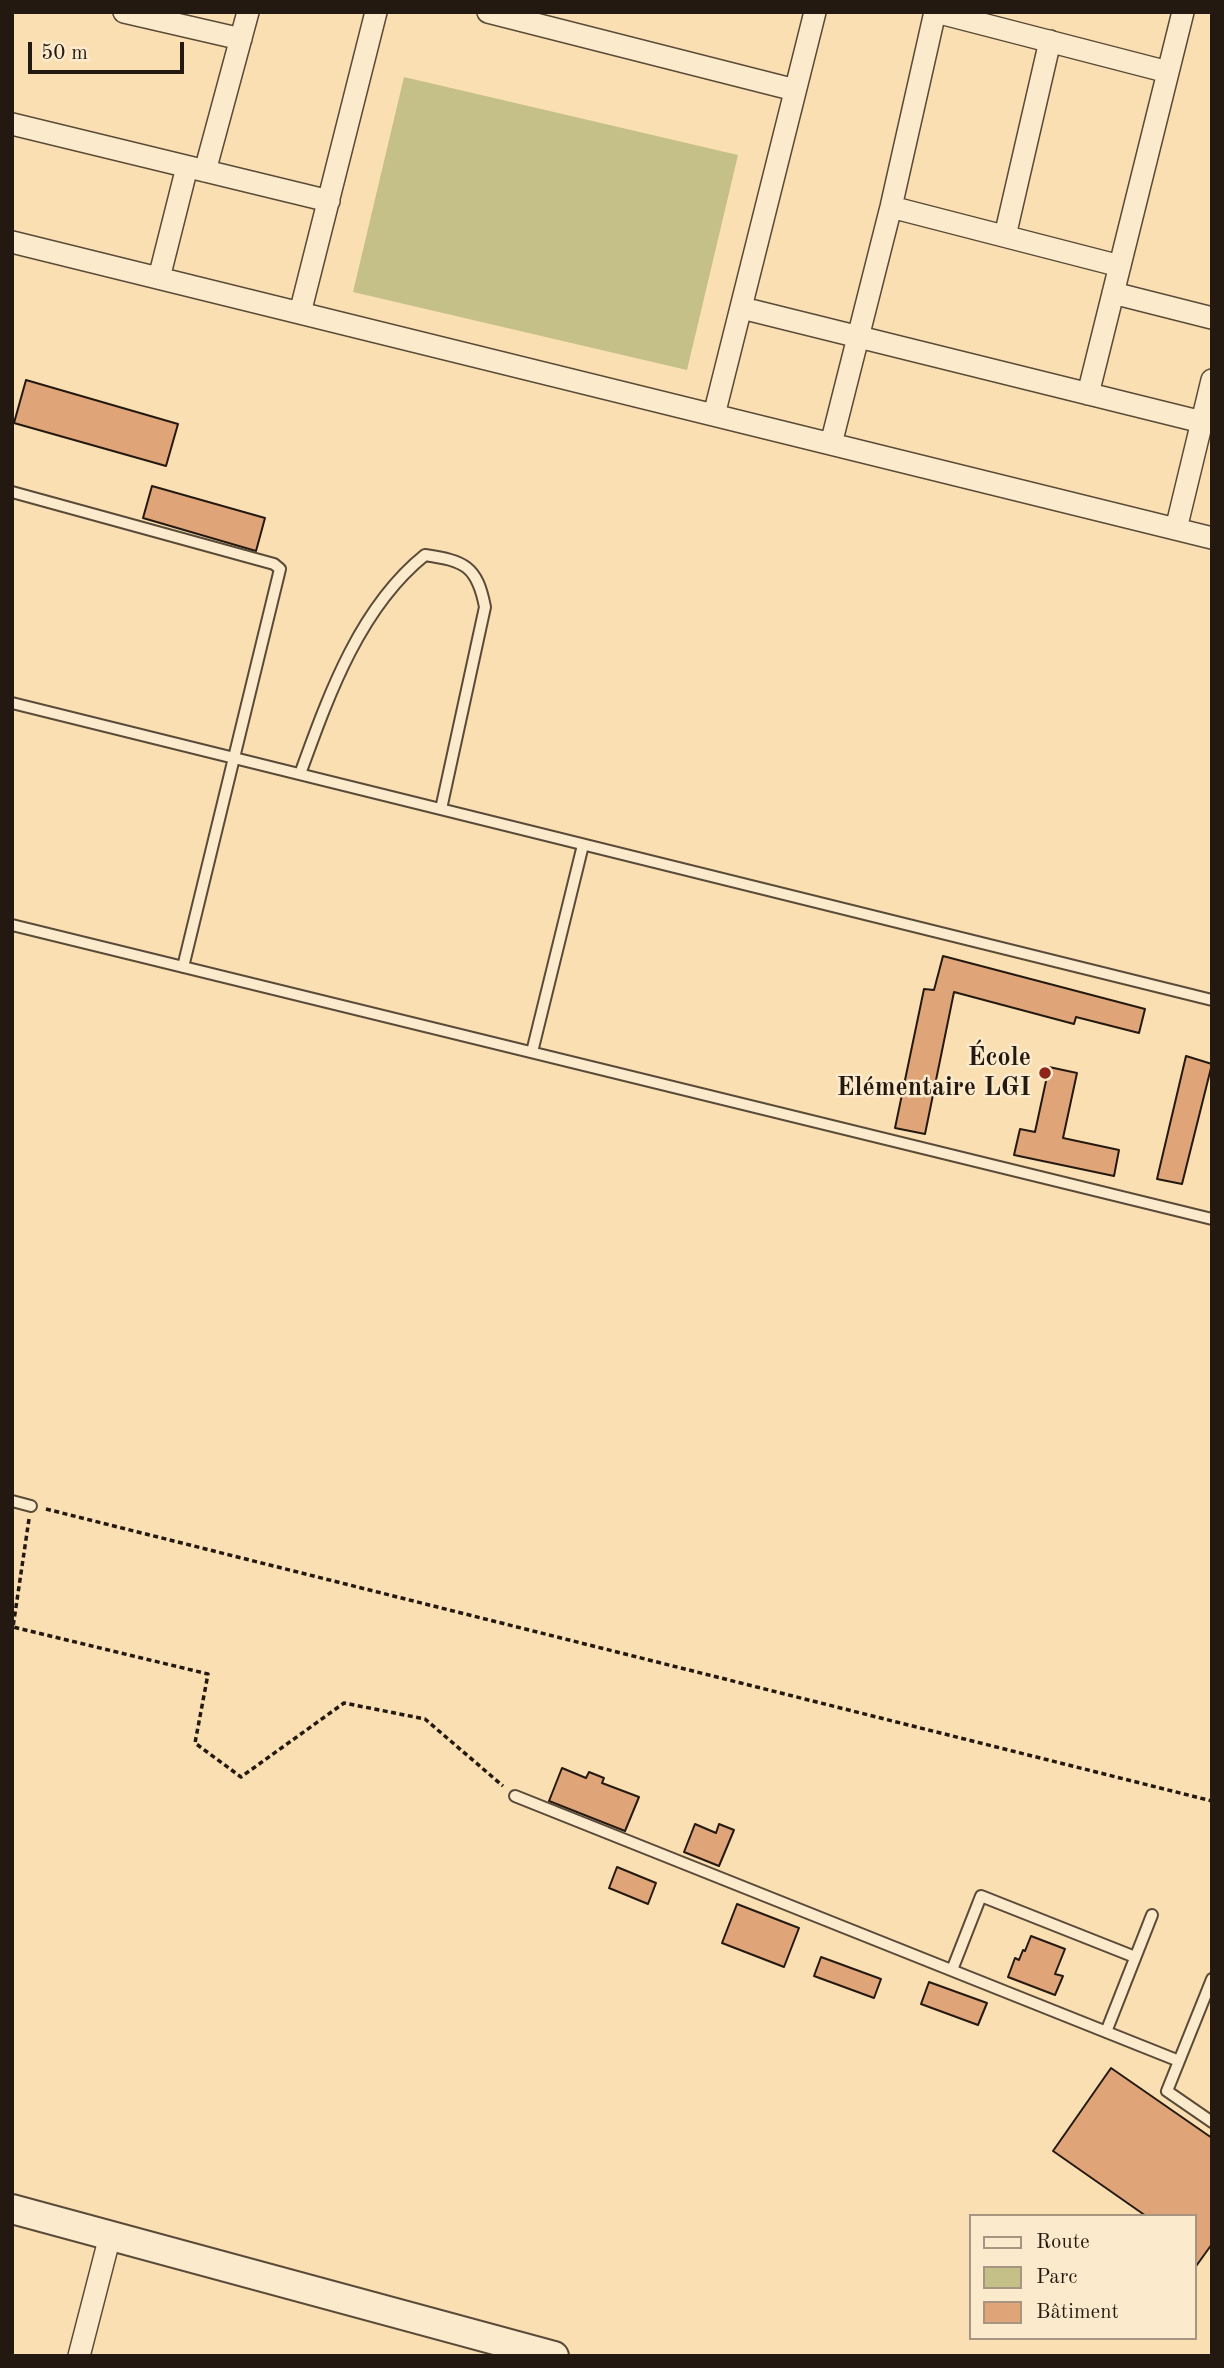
<!DOCTYPE html>
<html>
<head>
<meta charset="utf-8">
<style>
  body { margin:0 }
  #map { position:relative; width:1224px; height:2368px; overflow:hidden; background:#fadfb2; font-family:"Old Standard TT",serif }
  canvas { display:block }
  .frame { position:absolute; inset:0; border:14px solid #241910; pointer-events:none }
  .legend { position:absolute; left:969px; top:2214px; width:228px; height:126px; box-sizing:border-box; background:#fceacd; border:2px solid #a69681; margin:0; padding:9px 12px; list-style:none; font-size:21px; color:#241910 }
  .legend li { display:flex; align-items:center; gap:14px; height:35px }
  .legend b { width:35px; border:2px solid #a69681 }
  .scale { position:absolute; left:28px; top:42px; width:156px; height:32px; box-sizing:border-box; border:4px solid #241910; border-top:0; padding-left:9px; font-size:21px; line-height:24px; white-space:nowrap; color:#241910; -webkit-text-stroke:5px #fceacd; paint-order:stroke }
</style>
</head>
<body>
<div id="map">
<canvas width="1224" height="2368"></canvas>
<div class="frame"></div>
<ul class="legend">
<li><b style="height:9px;background:#fceacd"></b>Route</li>
<li><b style="height:19px;background:#c5c087"></b>Parc</li>
<li><b style="height:19px;background:#dfa579"></b>Bâtiment</li>
</ul>
<div class="scale">50 m</div>
</div>
<script>
const g = document.querySelector('canvas').getContext('2d');
g.lineJoin = 'round';
function fillPath(path, color) {
  g.fillStyle = color;
  g.fill(path, 'evenodd');
}
function stroke(path, color, width, dash) {
  g.strokeStyle = color;
  g.lineWidth = width;
  g.lineCap = dash ? 'butt' : 'round';
  g.setLineDash(dash || []);
  g.stroke(path);
}
function drawText(font, color, halo, rows, align = 'center') {
  g.font = font + ' "Old Standard TT",serif';
  g.lineWidth = 5;
  g.setLineDash([]);
  g.textBaseline = 'middle';
  g.strokeStyle = halo;
  g.fillStyle = color;
  for (const [text, x, y, turn = 0] of rows) {
    g.save();
    g.translate(x, y);
    g.rotate((+turn || 0) * Math.PI / 180);
    g.textAlign = isNaN(turn) ? turn : align;
    if (halo) g.strokeText(text, 0, 0);
    g.fillText(text, 0, 0);
    g.restore();
  }
}
fillPath(new Path2D(`
  M404,77L738,155L687,370L353,292Z`), '#c5c087');
const building = new Path2D(`
  M26,380L178,424L166,466L14,423Z
  M152,486L265,518L256,551L143,518Z
  M943,956L1145,1009L1139,1033L1076,1017L1074,1024L954,992L925,1134L895,1128L924,989L934,990Z
  M1186,1056L1212,1064L1182,1184L1157,1179Z
  M1049,1067L1077,1073L1063,1138L1119,1150L1114,1176L1014,1155L1020,1129L1035,1132Z
  M562,1768L586,1778L589,1772L604,1778L602,1783L639,1797L625,1831L549,1801Z
  M695,1824L716,1833L719,1824L734,1830L719,1866L684,1852Z
  M617,1867L656,1883L648,1904L609,1888Z
  M737,1904L799,1928L784,1967L722,1943Z
  M1031,1936L1065,1949L1055,1974L1063,1976L1055,1995L1008,1977L1015,1958L1019,1960L1023,1950L1025,1951Z
  M821,1957L881,1979L874,1998L814,1976Z
  M929,1982L987,2003L978,2025L921,2004Z
  M1111,2068L1212,2138V2244L1194,2269V2216H1146L1053,2151Z`);
fillPath(building, '#dfa579');
stroke(building, '#241910', 2);
const service = new Path2D(`
  M12,492L274,564L280,569L183,967
  M12,703L1212,1000
  M300,774C328,697 359,608 425,555C465,561 477,566 485,607L441,809
  M12,925L1212,1219
  M532,1052L583,845
  M12,1501L31,1506
  M515,1796L1179,2061
  M952,1970L981,1896L1135,1957
  M1212,1979L1167,2091L1212,2122
  M1106,2032L1152,1915`);
const minor = new Path2D(`
  M124,12L241,39
  M488,12L795,90
  M936,12L1168,72
  M12,124L329,201
  M205,171L248,12
  M891,207L1120,266
  M1005,236L1050,41
  M12,242L1212,538
  M159,278L187,167
  M1113,293L1212,318
  M742,308L1202,422
  M300,313L376,12
  M1088,394L1183,12
  M714,415L815,12
  M831,444L891,207L935,12
  M1176,529L1212,380
  M79,2356L110,2236`);
const tertiary = new Path2D(`
  M12,2209L554,2356`);
stroke(service, '#5a4a38', 14);
stroke(minor, '#5a4a38', 24);
stroke(tertiary, '#5a4a38', 32);
stroke(new Path2D(`
  M46,1509L1212,1801
  M29,1519L13,1627L208,1674L195,1743L241,1777L344,1703L425,1719L503,1786`), '#241910', 3.5, [5, 3.5]);
stroke(service, '#fceacd', 10);
stroke(minor, '#fceacd', 21);
stroke(tertiary, '#fceacd', 28);
for (const [x, y, r, color] of [
  [1045,1073,7,"#8f2418"]
]) {
  const dot = new Path2D();
  dot.arc(x, y, r, 0, 2 * Math.PI);
  g.fillStyle = color;
  g.fill(dot);
  stroke(dot, '#fceacd', 2.5);
}
drawText('bold 26px', '#241910', '#fceacd', [
  ["École",1031,1058],
  ["Elémentaire LGI",1031,1088]
], 'right');
</script>
</body>
</html>
